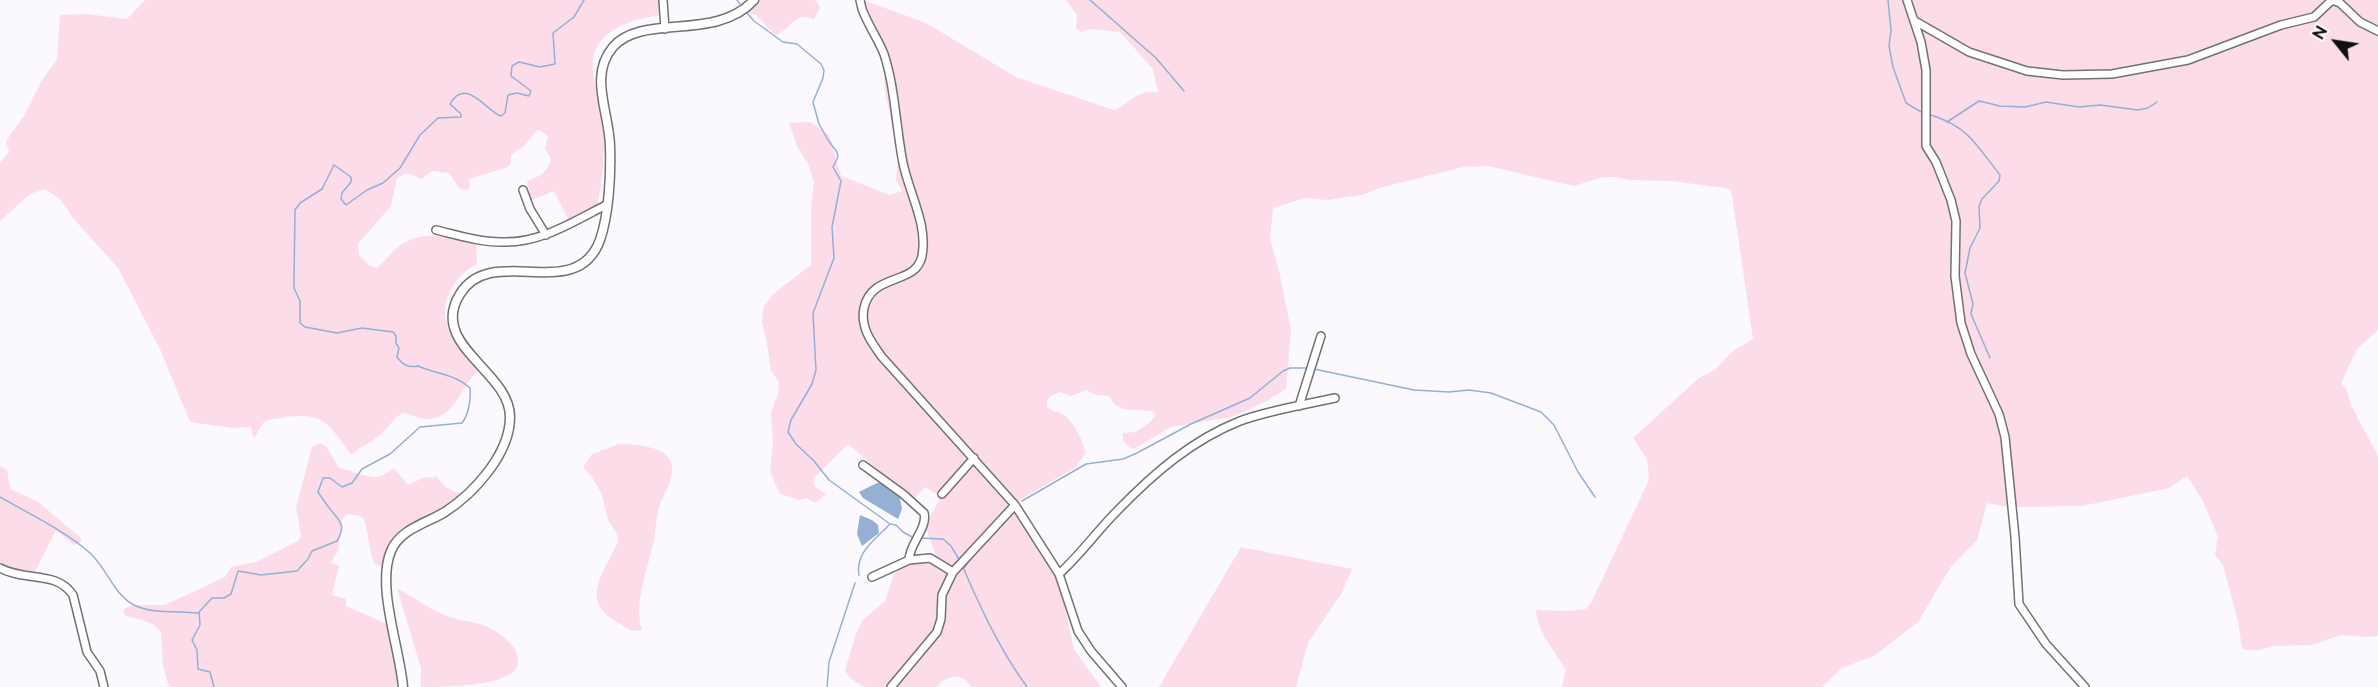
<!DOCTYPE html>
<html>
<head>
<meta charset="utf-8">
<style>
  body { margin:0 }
  #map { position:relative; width:2378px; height:687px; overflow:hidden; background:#fbf9fe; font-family:Raleway,sans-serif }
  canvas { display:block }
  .north { position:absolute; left:2306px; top:12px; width:60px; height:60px; -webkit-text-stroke:4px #fbf9fe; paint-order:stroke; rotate:300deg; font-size:16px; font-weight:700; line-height:24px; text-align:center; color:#0f0f10 }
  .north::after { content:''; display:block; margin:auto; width:21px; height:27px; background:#0f0f10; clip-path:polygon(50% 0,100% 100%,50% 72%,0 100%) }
</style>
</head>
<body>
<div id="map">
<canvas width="2378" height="687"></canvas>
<div class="north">N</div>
</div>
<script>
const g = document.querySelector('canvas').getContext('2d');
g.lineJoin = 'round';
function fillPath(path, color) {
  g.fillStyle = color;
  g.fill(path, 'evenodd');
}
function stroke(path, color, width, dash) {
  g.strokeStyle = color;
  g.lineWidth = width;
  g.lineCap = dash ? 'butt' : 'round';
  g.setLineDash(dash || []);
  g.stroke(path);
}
fillPath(new Path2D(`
  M145,0H665L666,14C629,20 585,30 594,79C597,98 604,116 604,134C605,159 601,184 597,209L568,219L554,191L531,200L527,181C539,177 548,172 551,159L545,148L548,137L540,130H537L525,145L511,155V164L508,167L469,179L470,188L466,190L459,188L449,173L432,171L421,179C412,174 407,171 397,178L391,206L358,244L359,255L370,266L377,268C385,261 391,252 401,245C422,230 452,237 476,237L477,264C467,269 459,276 453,286C432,317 456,348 480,370C461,382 458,416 430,419C421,420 411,414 402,413C393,419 388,428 380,435C372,442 360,447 351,455C323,413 317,412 268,420L263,423L255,437H253L251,427L232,428L190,422L160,349L118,268L73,218L60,199L45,189L30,194L0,221V163L9,152L6,141L24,116L41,82L57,59L60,15L86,14L127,19Z
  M753,0H815L820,7L814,20C796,9 792,30 775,35L756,15L738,10Z
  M863,0L926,23L1016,77L1114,110C1129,104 1140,87 1158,93L1153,69L1120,32L1089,29L1081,32L1076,28L1077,15L1066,0H2378V330L2357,349L2341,383L2347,390L2351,405L2378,456V636L2366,637L2341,635L2312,645L2273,646L2260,650H2246L2242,648L2238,621L2223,565L2215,555L2218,537L2203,501L2187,476L2169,488L2082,506L2007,507L1987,503L1977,540L1950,568L1918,622L1874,656L1842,668L1822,687H1562L1566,670C1555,651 1537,632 1536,610L1568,611L1586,609L1591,603L1649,480L1647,459L1633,438L1699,378L1715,370L1733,351L1753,339L1731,189L1672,181L1630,180L1614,177H1603L1574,186L1488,166L1463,167L1383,187L1361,195L1328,200L1305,198L1273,208L1270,239L1279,271L1291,330L1286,389L1265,402L1232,417L1171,427L1134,449L1129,447L1123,441V433L1135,432L1149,423L1156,415L1152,411C1137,409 1117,414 1109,396L1097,395L1086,390L1071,396L1060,392L1050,396L1047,401V407C1052,412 1058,411 1064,415C1074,422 1083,441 1086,453L1076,467L1018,501L1056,567L1074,649L1101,687H971C961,672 948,674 937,687H865C857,683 849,679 845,670L856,634L863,620L885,601L894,574L899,569L914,562H932L937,558L925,526L941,497L925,487L913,500L848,444L814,478V486L826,494L815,503L807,498L799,500L780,494L770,472L773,444L771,412L778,394L779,382L771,371L766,337L762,323L763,308L772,295L811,265V209L814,182L808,164L798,148L789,123L810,122L829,135L841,176L890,195L902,191L896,180L898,158L885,90L883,64L868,27Z
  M320,443L326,446L339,468C347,469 371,479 377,477C383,476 389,471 394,468L408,485L425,477L433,478L436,476L446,487L464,496L456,503L412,526L383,567L375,564C368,552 368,521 362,517C358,515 351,515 347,514L342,519L338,551L331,562L339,566L332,595L346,599V606L389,625L400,687H169L163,666L161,633C152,619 139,621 125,615L123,610L132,605H165L225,577L231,567L256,562L298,541L301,536L296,507L312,447Z
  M619,444C632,444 664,446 670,460C677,477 664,492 659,508C656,518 656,529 654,539C649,567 633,601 642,630L632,631C623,625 608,619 602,610C586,589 611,561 618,541L617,534L608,520L602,495L592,477L583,467L592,454Z
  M0,466L7,470L10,489L37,501L81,538V542L74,545L56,530L34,574L9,569L0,565Z
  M1241,547L1352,569L1341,594L1308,643L1296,687H1159Z
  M397,588C414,597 432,611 450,617C463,622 477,621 490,628C502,635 518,646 518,661C520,687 443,687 421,687V668Z`), '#fbdce8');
fillPath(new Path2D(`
  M877,483H885L899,494L902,509L898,519L863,498L859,492Z
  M860,515L872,520L878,525L879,533L862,546L857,534Z`), '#95afd5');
stroke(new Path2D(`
  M737,0L740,4
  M1090,0L1156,58L1184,91
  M1888,0L1891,30L1889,46L1893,67L1906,103L1923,113
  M746,12L754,21L783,42L797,44L821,64L824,70L823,78L813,102L819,124L828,140L837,152L838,157L833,167L841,181L832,227L834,258L813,313L816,370L812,384L791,420L788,432L796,444L814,461L829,480L890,524L896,525L903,532L914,538
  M1931,115C1969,127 1977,146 2000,175L1999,181L1982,199L1979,206L1980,228L1970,248L1965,273L1973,304L1971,314L1990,358
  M1947,122L1979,101L2000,106L2025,107L2046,102L2079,107L2100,105L2138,110L2148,108L2157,102
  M1314,369L1414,390L1449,392L1469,390L1491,393L1541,412L1554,425L1578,472L1595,497
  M0,497C29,514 64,530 90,553C106,567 114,595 134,605C151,614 178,611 198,613
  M1022,501L1086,464L1123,459L1137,453L1191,424L1250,398L1283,371L1290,368H1307
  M919,538L943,539L951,546L960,561
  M962,565C980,607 1000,650 1027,687
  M964,568L976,552
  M859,575C855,552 876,539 889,525
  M214,687L210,672L198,669L197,650L192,640L200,625L199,612L212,598H224L231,594L238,571L261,575L297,571L308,559L312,551L337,541C347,524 339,521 330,509C326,504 322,498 318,492L323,478H330L342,487L352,483L362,469L390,454L420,427L462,423C469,414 471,399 470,388C455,374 436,374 418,366C408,368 403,365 397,357L399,348L396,343V336L393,332L362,328L337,333L305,327L300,323V301L294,288V278L295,210L300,203L322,189L334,165L351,177V182L342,193L341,199L346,205L367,190L383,183L400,168L420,135L438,118L461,117V114L450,104C466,76 486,111 501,116L505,113L508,95L517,93L529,96L531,91L511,76L512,66L519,62L540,67L555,64L553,33L574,17L584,0
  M827,687L829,662L855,583`), '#95afd5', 1.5);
const minor = new Path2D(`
  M663,0L665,29
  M860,0L862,9C868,25 878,39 884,54C895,87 896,128 903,163C909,193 928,224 922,256C916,286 872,272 864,308C860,327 871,342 882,357L1015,505L1059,574L1078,631L1091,651L1122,687
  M1907,0L1921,42L1926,70V146L1936,162L1951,200L1956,221L1955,276L1961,323L1971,354L1999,414L2005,437L2015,537L2019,604L2046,644L2085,687
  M1915,21L1969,52L2027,71L2063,75L2112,74L2188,60L2281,25L2314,17L2332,0L2340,3L2360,22L2378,31
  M523,190L530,209L546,235
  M436,230C457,235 479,242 501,242C539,244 573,222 606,205
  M1299,406L1321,336
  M863,465L903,494L924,513C928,528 909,544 909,560
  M942,494L974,458
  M0,568C26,582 56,570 73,595L87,652L100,671L104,687
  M1059,574C1081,554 1097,531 1118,510C1154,473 1192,440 1240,421C1270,410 1304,405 1335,398
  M872,577L909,560L930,558L953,572
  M891,687L937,632L941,619L942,595L953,572L1015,505`);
const major = new Path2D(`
  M403,687C400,649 376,586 391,551C400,529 427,523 445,512C474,493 510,454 510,417C510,371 428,345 460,294C492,242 576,305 600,240C609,214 611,174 610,147C610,114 588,76 613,47C642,13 716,42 754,0`);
stroke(minor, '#737175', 10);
stroke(major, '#737175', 11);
stroke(minor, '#fff', 7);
stroke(major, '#fff', 8);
</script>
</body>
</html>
